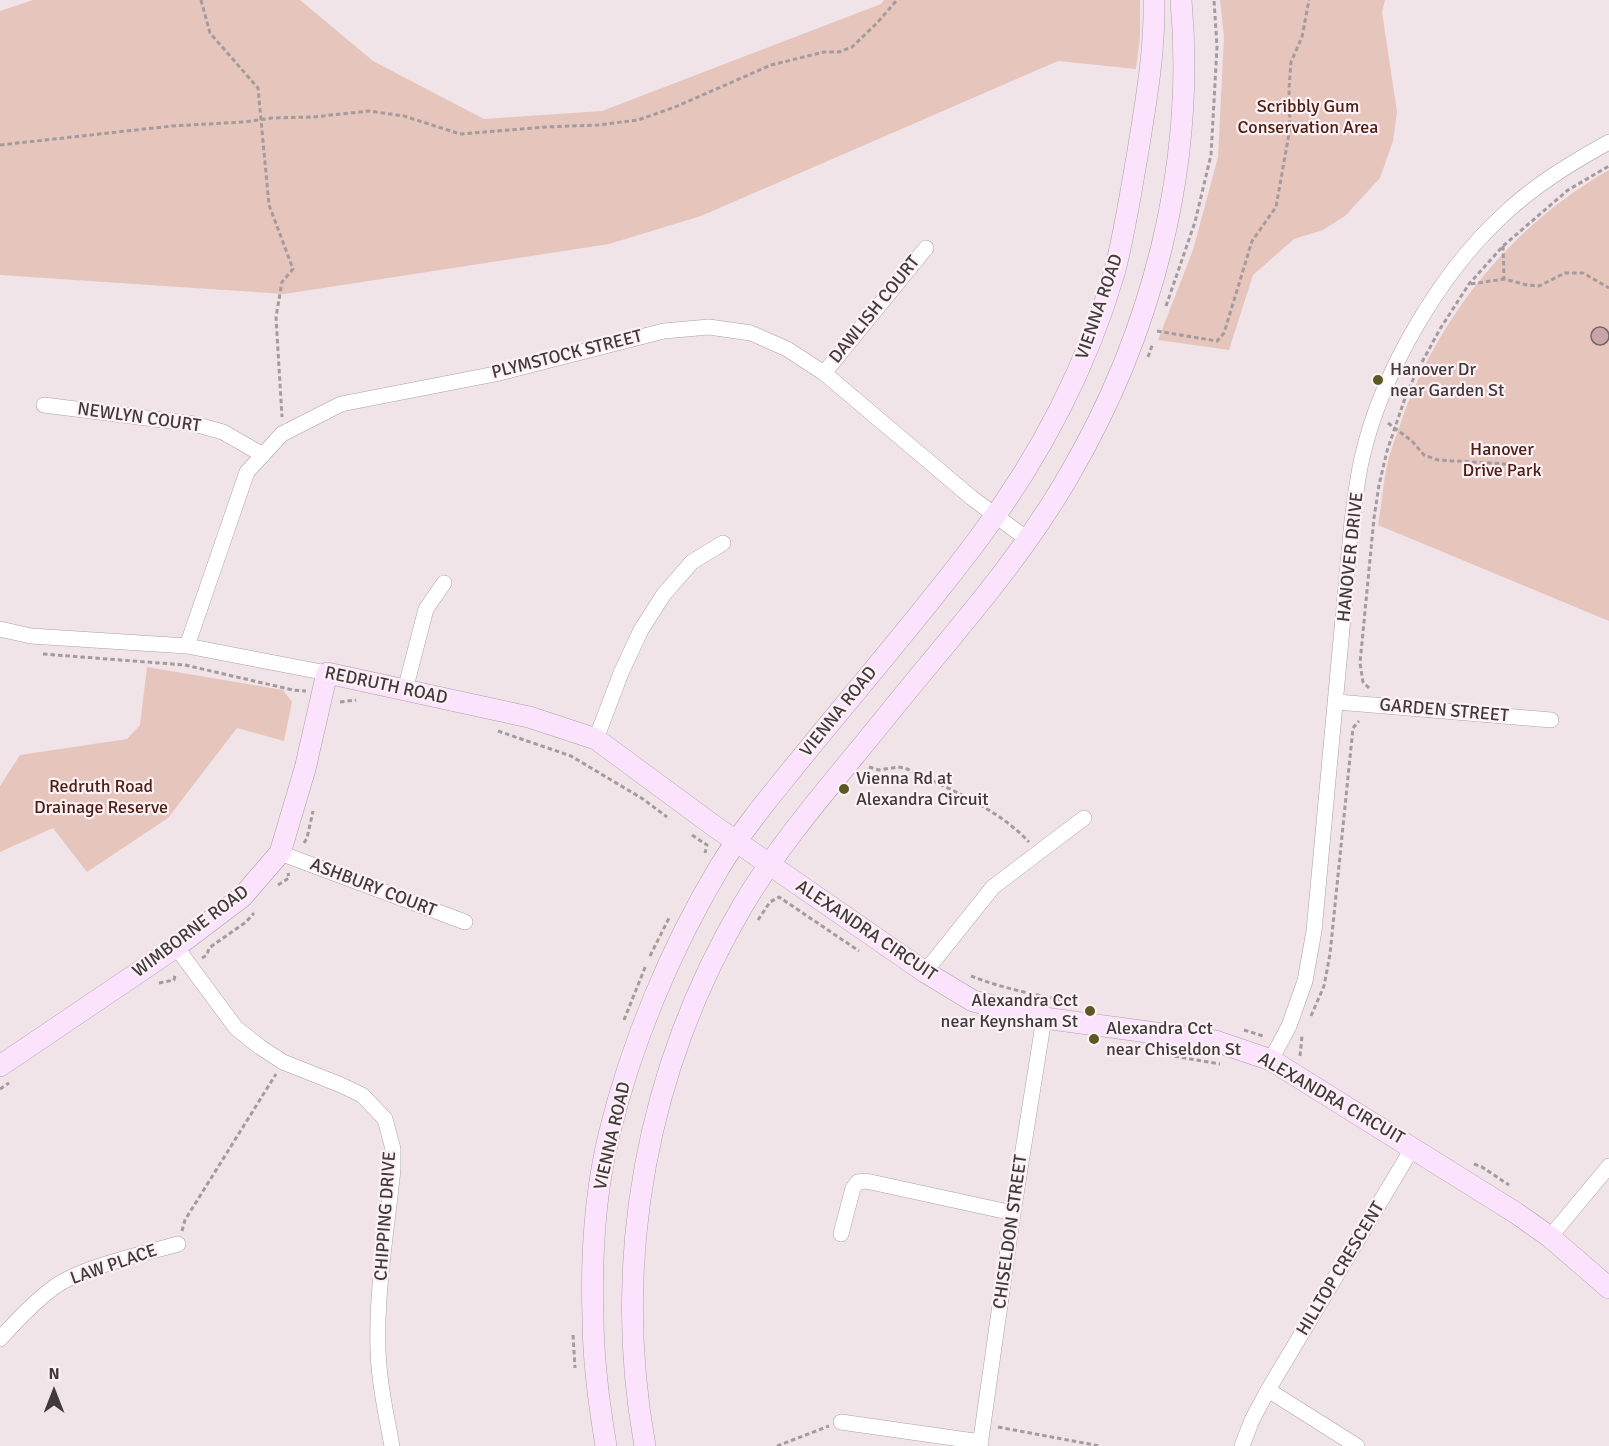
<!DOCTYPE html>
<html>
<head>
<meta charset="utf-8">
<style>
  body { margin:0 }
  #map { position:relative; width:1609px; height:1446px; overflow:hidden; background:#f0e4e9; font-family:Signika,sans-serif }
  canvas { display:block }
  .north { position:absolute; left:24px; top:1362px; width:60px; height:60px; -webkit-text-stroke:4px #fef1f6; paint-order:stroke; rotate:0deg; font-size:16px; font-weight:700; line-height:24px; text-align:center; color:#3f3a3c }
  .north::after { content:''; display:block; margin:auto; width:21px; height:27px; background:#3f3a3c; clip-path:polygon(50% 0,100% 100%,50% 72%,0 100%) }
</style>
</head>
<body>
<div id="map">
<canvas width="1609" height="1446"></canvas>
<div class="north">N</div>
</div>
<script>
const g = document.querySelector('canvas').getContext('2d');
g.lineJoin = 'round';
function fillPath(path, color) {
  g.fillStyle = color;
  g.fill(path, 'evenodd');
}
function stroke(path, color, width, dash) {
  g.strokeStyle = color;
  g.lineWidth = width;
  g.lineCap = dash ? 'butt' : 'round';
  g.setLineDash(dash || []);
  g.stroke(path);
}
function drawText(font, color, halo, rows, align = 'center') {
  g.font = font + ' Signika,sans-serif';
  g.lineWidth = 4.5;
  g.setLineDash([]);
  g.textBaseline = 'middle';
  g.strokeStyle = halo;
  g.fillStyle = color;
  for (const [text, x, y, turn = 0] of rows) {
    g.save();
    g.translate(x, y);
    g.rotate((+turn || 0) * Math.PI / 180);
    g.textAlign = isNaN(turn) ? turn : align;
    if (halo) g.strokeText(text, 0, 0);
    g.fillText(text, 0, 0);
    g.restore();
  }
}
fillPath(new Path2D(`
  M33,0H300L373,61L484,119L602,111L881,4L884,0H1140V37L1136,69L1058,61L701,216L609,244L284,294L0,275V11Z
  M1220,0H1385L1382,12L1397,112L1393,141L1380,178L1345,216L1323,230L1294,239L1253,275L1229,350L1158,340L1193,250L1218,157L1224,37Z
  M1609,170V621L1378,525C1382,504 1383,482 1388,461C1391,448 1397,435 1401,422C1438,317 1511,226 1609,170Z
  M147,667L283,690L292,702L284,741L237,728L168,818L87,872L53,828L0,852V786L20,755L127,739L140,725Z`), '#e6c5bc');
const building = new Path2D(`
  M1591 336a9 9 0 1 1 18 0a9 9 0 1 1-18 0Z`);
fillPath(building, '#caa5a8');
stroke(building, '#726768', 1.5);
const street = new Path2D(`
  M824,373L926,248
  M44,405L194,424L223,432L263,455
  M0,629L31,636L187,646L327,673
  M187,646L247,472L282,434L341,404L495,374L664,331L709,327L751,333L787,349L824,373L972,498L1027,539
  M405,690L426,609L444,583
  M1337,702L1551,720
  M596,739L621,673L641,630L664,594L692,562L723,543
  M280,853L465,922
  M176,947L236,1028L260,1047L283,1062L341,1085L362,1095L385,1119L393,1149V1169C387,1229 376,1290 378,1350C379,1382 386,1414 392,1446
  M925,972L993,887L1084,818
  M1271,1060L1289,1026L1305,981L1314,931L1352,521C1355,501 1357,479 1362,458C1381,374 1438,276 1501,217C1533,186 1571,163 1609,142
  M841,1234L853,1188L858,1182L866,1181L1013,1213
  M1550,1237L1609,1166
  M0,1339C16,1321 33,1303 53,1288C81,1267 143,1254 178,1244
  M1268,1390L1357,1446
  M841,1422L981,1442
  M980,1446L1013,1213L1044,1018
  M1242,1446L1252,1420L1268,1390L1413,1147`);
const secondary = new Path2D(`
  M0,1066L176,947L242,897L280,853L305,769L327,673L529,717L596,739L714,826L925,972L973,1001L1044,1018L1215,1041L1271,1060L1516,1213L1550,1237L1609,1288
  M606,1446C599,1404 593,1361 593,1318C591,1258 595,1193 609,1135C631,1044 671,948 719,868C745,825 779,786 811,746C868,676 928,607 982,534C1041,455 1088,364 1115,270C1125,231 1131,191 1138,151C1146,101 1155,51 1154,0
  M645,1446C611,1259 647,1068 743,905C784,836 844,770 894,707C954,633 1020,560 1068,477C1152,334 1196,166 1181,0`);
stroke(street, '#aba0a5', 16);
stroke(secondary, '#aba0a5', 22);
stroke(new Path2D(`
  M201,0L210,33L258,88L269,205L293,269L282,282L276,317L282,417
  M0,145L172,126L244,122L272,118L313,117L369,111L404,116L460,134L546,127L598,125L638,120L675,107L771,65L824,52H839L852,47L877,23L897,0
  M1503,246L1504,279L1527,285L1539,286L1565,273H1583L1609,288
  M1471,284L1504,279
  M1166,306L1195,222L1211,155L1217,47L1214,0
  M1157,331L1217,341L1224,333L1252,241L1276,207L1290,128L1289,89L1291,62L1302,37L1309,0
  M1148,357L1153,343
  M1388,423L1412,441L1424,455L1438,460L1508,464
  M43,654L185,665L293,690L306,691
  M1369,688L1363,682L1360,663L1374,518L1379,485L1387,451L1404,401L1415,375L1440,329L1469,284L1503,246L1568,190L1609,166
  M340,702L356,700
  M498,731L571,756L643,799L667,817
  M869,767L879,770L898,767L905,768C947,788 996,807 1029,842
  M692,835L707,845L705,853
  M304,843L307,838L313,811
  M278,885L289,878L288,873
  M758,920L770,902L779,897L859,951
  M650,956L670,916
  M202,958L207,955L209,948L246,922L254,913
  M971,976C1004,989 1040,996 1075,1002
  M159,983L174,980L175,975
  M1311,1016L1324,986L1330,954L1353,728L1359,721
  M624,1020L646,965
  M1244,1030L1263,1036
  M1167,1055L1220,1064
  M1300,1056L1302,1036
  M0,1089L9,1083
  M1474,1164L1482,1167L1509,1185
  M182,1231L185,1220L276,1074
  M573,1335L575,1368
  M998,1427L1100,1446
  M777,1446L829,1426`), '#a49b9e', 3, [4.5, 3]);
stroke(street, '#fff', 15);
stroke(secondary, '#fce3fd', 21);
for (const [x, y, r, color] of [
  [1378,380,6,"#5b5825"],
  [844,789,6,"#5b5825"],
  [1090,1011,6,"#5b5825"],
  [1094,1039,6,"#5b5825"]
]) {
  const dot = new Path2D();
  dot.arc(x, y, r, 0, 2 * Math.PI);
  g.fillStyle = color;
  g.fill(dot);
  stroke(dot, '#fef1f6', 2);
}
drawText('18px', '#4e2013', '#fef1f6', [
  ["Scribbly Gum",1308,107],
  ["Conservation Area",1308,128],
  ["Hanover",1502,450],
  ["Drive Park",1502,471],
  ["Redruth Road",101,787],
  ["Drainage Reserve",101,808]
]);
drawText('18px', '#3f3a3c', '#fef1f6', [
  ["VIENNA ROAD",1100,307,-71],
  ["DAWLISH COURT",875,310,-51],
  ["PLYMSTOCK STREET",567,355,-14],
  ["NEWLYN COURT",139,418,8],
  ["HANOVER DRIVE",1351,557,-84],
  ["REDRUTH ROAD",386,686,12],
  ["GARDEN STREET",1444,711,5],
  ["VIENNA ROAD",839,712,-51],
  ["ASHBURY COURT",373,888,21],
  ["ALEXANDRA CIRCUIT",866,931,34],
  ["WIMBORNE ROAD",191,932,-37],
  ["ALEXANDRA CIRCUIT",1331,1099,30],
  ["VIENNA ROAD",613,1136,-77],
  ["CHIPPING DRIVE",386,1216,-86],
  ["CHISELDON STREET",1011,1232,-82],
  ["LAW PLACE",114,1265,-19],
  ["HILLTOP CRESCENT",1341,1269,-59]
]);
drawText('18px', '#3f3a3c', '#fef1f6', [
  ["Hanover Dr",1390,370],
  ["near Garden St",1390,391],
  ["Vienna Rd at",856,779],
  ["Alexandra Circuit",856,800],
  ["Alexandra Cct",1078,1001,"right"],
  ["near Keynsham St",1078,1022,"right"],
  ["Alexandra Cct",1106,1029],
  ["near Chiseldon St",1106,1050]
], 'left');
</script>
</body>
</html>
